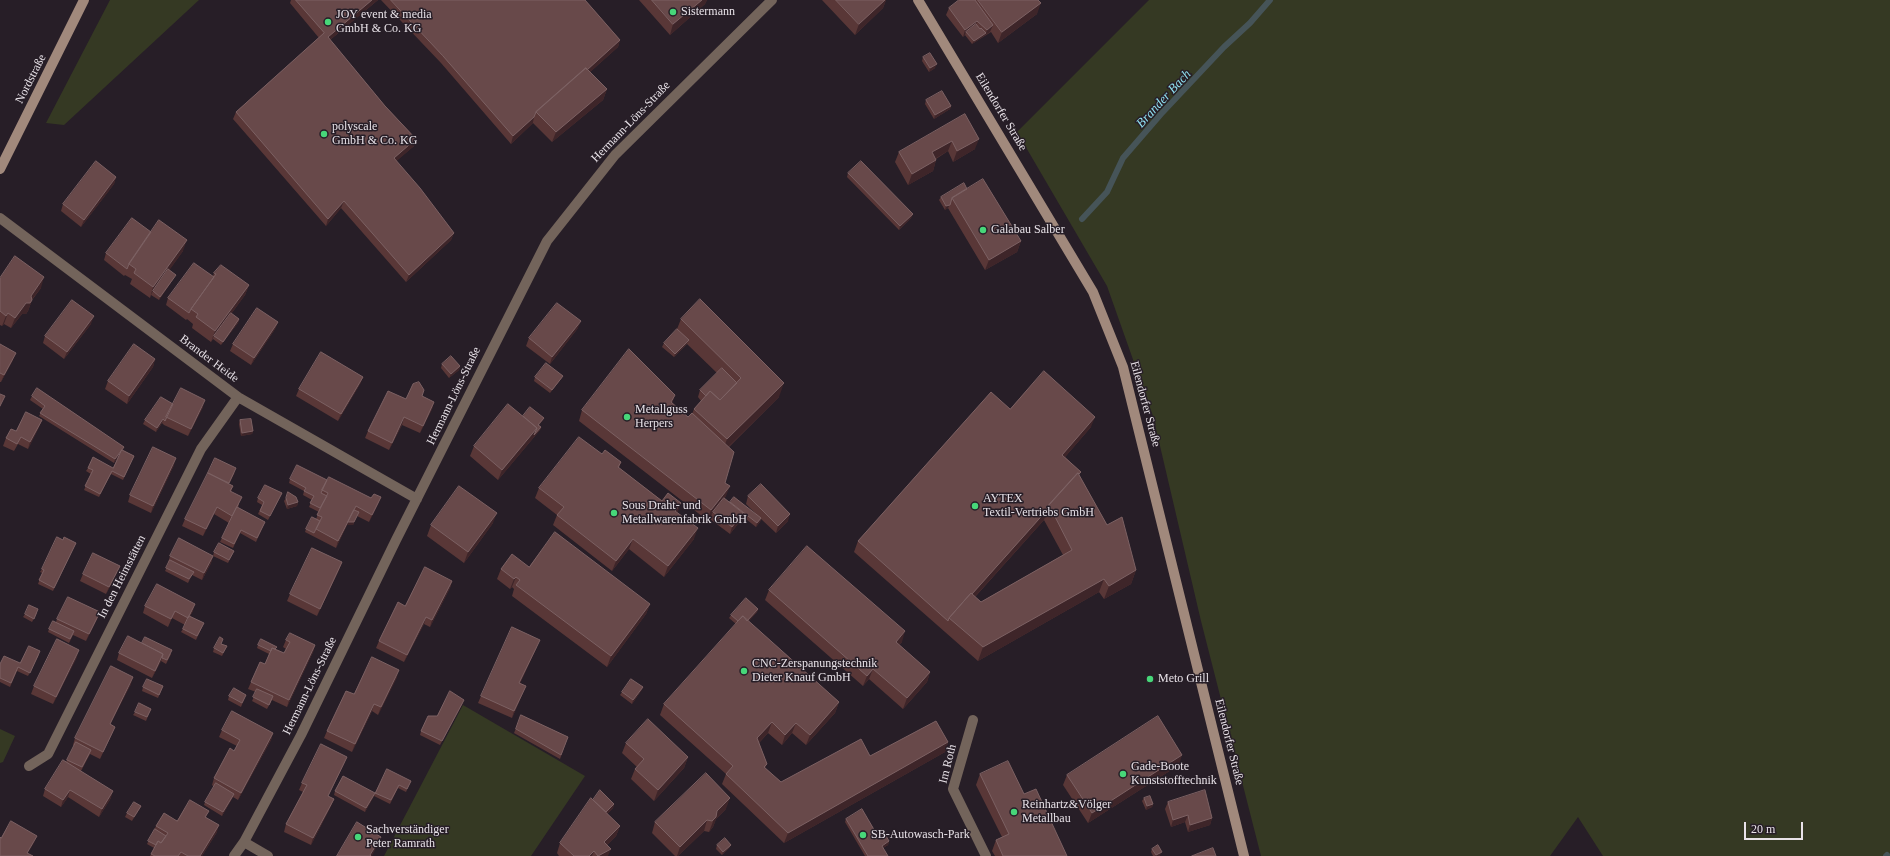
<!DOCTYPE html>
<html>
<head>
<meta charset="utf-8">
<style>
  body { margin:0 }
  #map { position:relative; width:1890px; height:856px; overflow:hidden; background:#271e27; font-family:Georgia,serif }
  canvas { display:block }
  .scale { position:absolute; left:1744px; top:822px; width:59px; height:18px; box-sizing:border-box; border:2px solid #e8e2e8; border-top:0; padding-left:5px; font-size:12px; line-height:14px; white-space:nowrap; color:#e8e2e8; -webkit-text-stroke:3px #271e27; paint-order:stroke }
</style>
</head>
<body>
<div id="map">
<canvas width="1890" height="856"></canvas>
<div class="scale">20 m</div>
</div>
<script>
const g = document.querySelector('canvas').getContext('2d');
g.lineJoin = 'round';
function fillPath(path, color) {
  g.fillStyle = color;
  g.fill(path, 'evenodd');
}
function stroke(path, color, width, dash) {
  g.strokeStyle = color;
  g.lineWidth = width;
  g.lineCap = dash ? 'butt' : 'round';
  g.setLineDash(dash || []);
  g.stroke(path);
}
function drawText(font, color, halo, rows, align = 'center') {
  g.font = font + ' Georgia,serif';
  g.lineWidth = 3;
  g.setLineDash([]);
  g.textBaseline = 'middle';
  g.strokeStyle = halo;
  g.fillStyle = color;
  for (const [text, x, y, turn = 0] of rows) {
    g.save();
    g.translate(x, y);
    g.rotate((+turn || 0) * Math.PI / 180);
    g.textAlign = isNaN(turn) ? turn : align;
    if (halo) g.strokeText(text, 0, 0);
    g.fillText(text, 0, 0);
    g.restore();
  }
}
fillPath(new Path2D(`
  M110,0H199L64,125L46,123Z
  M1149,0H1890V856H1603L1578,817L1550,856H1261L1201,621L1153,416L1107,286L1017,132Z
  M463,705L585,776L531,856H384Z
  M0,729L15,736L3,762L0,763Z`), '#353923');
stroke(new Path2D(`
  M1082,219L1107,192L1123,158L1161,114L1224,47L1250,23L1270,0
  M1886,856L1887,855`), '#465458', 6);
stroke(new Path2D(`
  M0,218L238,397L417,499
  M973,720L953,789L986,856
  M29,766L48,754L201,449L238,397
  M244,842L268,856
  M234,856L244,842L301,735L396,540L547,241L615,155L772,0`), '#73645b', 10);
stroke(new Path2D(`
  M918,0L1093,292L1123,367L1244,856
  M0,169L84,0`), '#a1897c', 10);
fillPath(new Path2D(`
  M291,0H378L330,40L385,106L416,139L414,146L396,161L454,233L451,240L406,282L341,208L326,226L233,119L236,112L319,38L290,3Z
  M381,0H585L620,40L618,47L590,72L607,89L603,100L552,142L533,123L511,144L441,63Z
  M639,0H707L705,4L670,35Z
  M822,0H886L883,8L855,35Z
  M959,0H1039L1037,14L998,43L991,32L972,44L965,35L963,37L946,15L949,8Z
  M923,57L935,68L929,72L922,61Z
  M926,100L951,106L950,109L934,119L925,104Z
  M965,114L975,149L953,162L948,151L936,159V160L933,171L908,185L895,162L899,152Z
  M848,173L913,214L911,218L899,230L847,177Z
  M116,177L114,184L81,227L61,211L63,204Z
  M967,189L1021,241L1017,252L985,270L948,208L945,210L939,200L941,197Z
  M151,232L183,251L169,270L174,278L159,300L151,295L150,298L130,284L132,279L125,275L124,276L104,260L106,253Z
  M214,273L249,285L245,295L231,314L239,319L238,323L221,345L213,339L211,342L192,328L193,324L187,319L186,320L166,305L168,298L213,276Z
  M0,278L41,288L32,300L28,311L26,314H22L11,328L4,324L2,326L0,325Z
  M681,319L779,397L729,447L725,483L726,496L724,498L730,503L734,497L757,515L746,504L748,496L788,521L776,533L761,519L760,522L756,527L742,516L741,520L730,534L710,519L712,513L707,520L579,421L582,410L675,395L672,403L688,417L692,414L694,409L701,401L698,397L700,390L717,373L687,344L674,357L662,347L664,343L677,329Z
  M278,322L275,329L251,365L230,351L233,344Z
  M91,324L64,359L43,343L45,336Z
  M578,328L550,364L526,346L529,338Z
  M0,344L13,360L1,382H0Z
  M155,359L153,367L127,404L105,389L108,381Z
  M442,364L460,366L459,370L449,378L441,368Z
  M563,376L561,379L550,393L534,381L535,377Z
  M363,377L360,384L338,421L296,396L299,389Z
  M32,396L123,450L134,456L123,480L111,474L99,497L84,490L91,474L86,471L88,468H113L120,454L114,463L39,416L43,409L30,400Z
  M422,396L434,402L432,409L420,433L402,425L389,450L365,438L368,431L406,399Z
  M173,404L203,407L188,436L164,425L162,423L156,432L143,424L145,420Z
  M1010,409L1091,427L1065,457L1081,472L1079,475L1107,525L1136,570L1131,584L1104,599L1099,592L978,661L854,552L858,541ZM1044,520L1063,555L981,602L975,597Z
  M544,418L542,421L539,425L541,427L540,430L498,480L470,456L474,446Z
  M42,420L39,427L28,449L18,444L14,451L3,446L6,438L16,431Z
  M240,420L253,431L252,434L241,436L239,424Z
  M602,454L621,462L619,468L677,512L694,539L664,577L629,549L612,571L553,525L557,515L535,498L539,488Z
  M174,465L151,513L128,502L130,495Z
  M235,472L229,484L233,486L231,492L239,504L238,508L265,522L256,542L240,533L233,548L220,542L229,523L214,514L203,536L182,526L185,519Z
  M290,479L327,480L371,498L381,497L378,504L369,522L357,516L353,525H347L336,548L305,532L306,529L316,519L319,512L309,507L312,500L303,495L304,491L289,483Z
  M282,493L268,520L258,514L262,505L257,502L258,498Z
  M286,498L298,502L297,506L287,509L284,501Z
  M493,523L464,563L427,536L431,525Z
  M63,540L76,543L53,591L38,584L42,573L40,572L42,569Z
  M234,551L228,563L213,556L211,563L202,580L192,575L188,583L165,571L169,563H168L170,556H213L214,552Z
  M342,562L339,570L317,616L287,601L290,594Z
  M120,566L117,573L106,594L80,581L83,574Z
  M529,567L650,604L646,614L607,667L512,596L514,589L512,587L510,589L497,579L501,569Z
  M452,581L450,588L430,627L424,624L404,662L376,648L379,641L405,606Z
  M769,590L902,642L899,645L930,672L927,682L903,709L869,679L863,686L765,600Z
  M145,606L193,611L190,616L204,623L196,640L181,632L185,625L172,618L168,627L143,613Z
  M758,609L757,612L748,622L839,702L835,713L806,745L792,733L782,745L768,733L759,743L767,764L765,768L781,782L870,756L948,742L945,752L784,843L722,784L726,774L660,715L664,704L736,624L729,618L731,615Z
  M100,612L97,619L86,641L73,635L69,643L48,632L49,629L56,622L57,619Z
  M37,613L32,622L23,617L25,614Z
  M286,640L315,645L313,652L287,707L272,700L267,709L252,701L256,692L248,689L251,682L265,664L269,654L257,648L258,645L276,649L284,653L286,649L283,647Z
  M222,644L227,646L222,656L213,652L214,648Z
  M537,647L520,683L526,686L512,718L478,703L481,696Z
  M119,653L171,654L166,664L161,661L152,678L117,660Z
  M39,655L28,676L17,671L10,687L0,682V664L20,663Z
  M77,657L53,704L31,694L34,686Z
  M397,677L378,715L372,711L352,752L324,738L327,731L354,694Z
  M131,684L110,724L115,727L112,734L100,759L90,754L81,771L111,798L99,817L68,797L61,807L43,796L45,789L66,762L74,746L73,745L75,738Z
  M163,686L158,698L142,691L143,687Z
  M643,687L641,691L632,704L620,695L622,692Z
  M246,695L241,707L228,700L229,696Z
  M463,703L440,745L420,735L421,731L437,716Z
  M151,709L146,721L133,715L135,712Z
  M521,715L568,737L560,759L514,733Z
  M222,730L273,733L271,740L238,800L233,797L222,816L204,805L205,802L214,787L212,785L214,778L234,751L237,746L219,737Z
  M626,743L688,757L684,768L654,801L631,779L635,769L637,767L622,753Z
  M347,757L344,764L328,796L334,799L331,806L311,845L284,832L286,824L303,792L299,790L302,783Z
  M1179,765L1088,823L1063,785L1067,775Z
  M980,774L1024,794L1067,856H995L992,851L996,840L1002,837L976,785Z
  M411,781L406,792L398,788L390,804L374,796L365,812L334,795L335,791L375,793Z
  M1144,798L1153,804L1152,807L1146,810L1142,801Z
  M593,800L614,804L613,808L607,814L620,826L616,836L607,845L608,856H559L557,853L560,843Z
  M1168,802L1212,818L1210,825L1188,832L1185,822L1171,827L1165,809Z
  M141,806L139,810L132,821L125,817L127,813Z
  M726,809L716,819L713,827L709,832L704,831L678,856H675L652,833L655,822Z
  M209,811L206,817L217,832L202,856H150L154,848L147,844L156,826Z
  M846,819L876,833L889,841L888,845L883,848L888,856H865L845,822Z
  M717,845H731L729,848L722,855L716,849Z
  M1152,849L1160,855L1159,856H1153L1151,852Z`), '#593737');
fillPath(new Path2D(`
  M372,0H378L325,44L328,37Z
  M702,0H707L705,4L670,35L673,24Z
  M885,0H886L883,8L855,35L859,24Z
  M1041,3L1037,14L998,43L1002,32Z
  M977,21L975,28L966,32L965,35L963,37L965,30Z
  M993,25L990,32L972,44L974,41L986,33L987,30Z
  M620,40L618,47L541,116L538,114Z
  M937,64L935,68L929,72L930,68Z
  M607,89L603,100L552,142L556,132Z
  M951,106L950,109L934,119L935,115Z
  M534,117L533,122V123L511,144L513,136Z
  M416,139L414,146L391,166L394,158Z
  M979,139L975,149L953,162L957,151Z
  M952,141L948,151L928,163L932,152Z
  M936,160L933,171L908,185L912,174Z
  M116,177L114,184L81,227L84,220Z
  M344,201L341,208L326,226L328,219Z
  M950,205L948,208L945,210L946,206Z
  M913,214L911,218L899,230L900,226Z
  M454,233L451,240L406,282L409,275Z
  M187,240L183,251L154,292L153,291L151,295L150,298L153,287Z
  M1021,241L1017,252L985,270L989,260Z
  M176,275L174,278L159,300L160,297Z
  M44,277L41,288L29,303L32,300L28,311L26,314H22L11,328L15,318Z
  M249,285L245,295L215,336H214L211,342L215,331Z
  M8,313L4,324L2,326L6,316Z
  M94,316L91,324L64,359L67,352Z
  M239,319L238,323L221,345L223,342Z
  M581,321L578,328L550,364L552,357Z
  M278,322L275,329L251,365L254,358Z
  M689,340L687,343L674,357L675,354Z
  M16,353L13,360L1,382L4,375Z
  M155,359L153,367L127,404L129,396Z
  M460,366L459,370L449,378L451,374Z
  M363,377L360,384L338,421L341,414Z
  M784,383L779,397L722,453L727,439Z
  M675,395L671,406V402Z
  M205,400L203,407L188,436L191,429Z
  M434,402L432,409L420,433L423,426Z
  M404,417L402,425L389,450L392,443Z
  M1095,417L1091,427L1058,465L1062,455Z
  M544,418L542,421L537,428L538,425Z
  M163,419L162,423L156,432L157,428Z
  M42,420L39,427L28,449L30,442Z
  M541,427L540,430L498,480L502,470L537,428Z
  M253,431L252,434L241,436L242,433Z
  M124,447L123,450L114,463L115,459Z
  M176,458L174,465L151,513L153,506Z
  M730,486L726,496L713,512L707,520L711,510Z
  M381,497L378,504L369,522L372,515Z
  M298,502L297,506L287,509L288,505Z
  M681,503L677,514L675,511Z
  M356,506L353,513L359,512L353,525H347L336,548L338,541Z
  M217,507L214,514L203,536L206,529Z
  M1047,510L1044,520L953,621L950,619Z
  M497,513L493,523L464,563L468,552Z
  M743,513L741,520L730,534L732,527Z
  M790,514L788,521L776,533L778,526Z
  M761,518L760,522L756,527L757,523Z
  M698,528L694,539L664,577L668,566Z
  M633,539L629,549L612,571L616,561Z
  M213,556L211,563L202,580L204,573Z
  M342,562L339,570L317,616L320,609Z
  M120,566L117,573L106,594L109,587Z
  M1136,570L1131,584L1104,599L1109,586Z
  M516,577L512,587L510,589L514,579Z
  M1104,579L1099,592L978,661L983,647Z
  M452,581L450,588L430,627L432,620Z
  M195,604L193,611L185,625L188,618Z
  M650,604L646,614L607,667L611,656Z
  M758,609L757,612L741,629L743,626Z
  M100,612L97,619L86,641L89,634Z
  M426,617L424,624L404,662L407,655Z
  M905,631L902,642L892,653L896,642Z
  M540,640L537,647L517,690L519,683Z
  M315,645L313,652L287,707L289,700Z
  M79,650L77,657L53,704L56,697Z
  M163,654L161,661L152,678L155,671Z
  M873,669L869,679L863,686L867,676Z
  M399,670L397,677L378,715L381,707Z
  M930,672L927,682L903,709L907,698Z
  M133,677L131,684L107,731L110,724Z
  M526,686L523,693L512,718L514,711Z
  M643,687L641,691L632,704L633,700Z
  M464,700L463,703L440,745L442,741Z
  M839,702L835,713L806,745L810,735Z
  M374,704L372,711L352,752L355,744Z
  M772,722L768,733L753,749L757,738Z
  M796,723L792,733L782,745L785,735Z
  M273,733L271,740L238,800L241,793Z
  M948,742L945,752L784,843L788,833Z
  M1182,755L1179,765L1088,823L1092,813Z
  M347,757L344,764L325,803L328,796Z
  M688,757L684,768L654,801L658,790Z
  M70,790L68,797L61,807L63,800Z
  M113,791L111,798L99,817L102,809Z
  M375,793L374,796L365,812L366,808Z
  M234,794L233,797L222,816L223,812Z
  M730,798L726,809L716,819L713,827L709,832L717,811Z
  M334,799L331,806L311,845L313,838Z
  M614,804L613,808L600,821L602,817Z
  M1153,804L1152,807L1146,810L1147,806Z
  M141,806L139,810L132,821L134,817Z
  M1188,815L1185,822L1171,827L1173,820Z
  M1212,818L1210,825L1188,832L1190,825Z
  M707,820L704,831L678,856H677L680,847Z
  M219,825L217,832L202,856H200Z
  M620,826L616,836L600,852L604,842Z
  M37,836L34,843L26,856L27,853Z
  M381,837L378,844L372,856H370Z
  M889,841L888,845L881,849L882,846Z
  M731,845L729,848L722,855L723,852Z
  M611,849L608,856H598Z
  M594,851L592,856H589Z
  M1162,852L1160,855L1159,856H1155Z`), '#3e2529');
const building = new Path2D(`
  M296,0H372L328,37L385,106L416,139L394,158L420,188L454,233L409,275L344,201L328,219L236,112L324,33Z
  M391,0H585L620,40L587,70L586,68L536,112L534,117L513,136L443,56Z
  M652,0H702L673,24Z
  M836,0H885L859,24Z
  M959,0H975L993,25L987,30L977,21L965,30L949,8Z
  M978,0H1038L1041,3L1002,32Z
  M976,24L980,29L981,28L986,33L974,41L966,32Z
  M930,53L937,64L930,68L923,57Z
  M586,68L607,89L556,132L536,112Z
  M942,91L951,106L935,115L926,100Z
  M965,114L979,139L957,151L952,141L932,152L936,160L912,174L899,152Z
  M96,161L116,177L84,220L63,204Z
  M861,161L913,214L900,226L848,173Z
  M983,179L1021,241L989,260L952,198Z
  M964,183L967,189L952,198L950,205L946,206L941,197Z
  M132,218L151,232L129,264L127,269L106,253Z
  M159,220L187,240L153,287L134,273L136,269L129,264Z
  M15,256L44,277L31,296L32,300L30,303H26L15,318L8,313L6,316L0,311V278Z
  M194,263L214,277L191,309L189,313L168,298Z
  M221,265L249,285L215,331L196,317L198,314L191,309L216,274L214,273Z
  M168,269L176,275L160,297L153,291Z
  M700,299L784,383L727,439L694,409L710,391L720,400L741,378L681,319Z
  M72,300L94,316L67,352L45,336Z
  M557,303L581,321L552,357L529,338Z
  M257,308L278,322L254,358L233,344Z
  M231,313L239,319L223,342L214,336Z
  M677,329L689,340L675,354L664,343Z
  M0,344L16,353L4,375L0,373Z
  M134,344L155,359L129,396L108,381Z
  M629,349L675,395L671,402L688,417L692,413L734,452L725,483L730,486L711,510L582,410Z
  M321,352L363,377L341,414L299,389Z
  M451,356L460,366L451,374L442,364Z
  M546,363L563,376L552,390L535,377Z
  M722,368L737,383L720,400L710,391L706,396L700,390Z
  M1044,371L1095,417L1062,455L1081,472L1079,474L1078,473L1049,505L1047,510L972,594L971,593L949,618L948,621L858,541L991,392L1010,409Z
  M419,382L424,390L422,396L434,402L423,426L404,417L392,443L368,431L388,391L406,399L413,384Z
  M37,388L124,447L115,459L40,413L45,406L32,396Z
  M181,388L205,400L191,429L166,417Z
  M0,394L5,396L0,406Z
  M161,397L173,404L165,421L163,419L157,428L145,420Z
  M508,404L537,428L502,470L474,446Z
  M530,407L544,418L538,425L541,427L534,435L537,428L523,416Z
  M26,412L42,420L30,442L21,437L17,444L6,438L11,429L16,431Z
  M251,419L253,431L242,433L240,420Z
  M579,437L602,454L605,450L621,462L618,467L662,501L668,493L681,503L675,511L698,528L668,566L633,539L616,561L557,515L564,507L539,488Z
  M153,447L176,458L153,506L130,495Z
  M122,450L134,456L124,477L112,471L100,494L85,486L93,470L88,468L93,457L113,468Z
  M215,458L236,468L229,483L208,473Z
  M297,465L327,480L321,493L327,496L320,508L310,503L314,496L304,491L306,488L290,479Z
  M208,473L233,486L230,491L242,497L232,516L217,507L206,529L185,519Z
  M1078,473L1107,525L1122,517L1136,570L1109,586L1104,579L983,647L949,618L971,593L981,602L1072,550L1049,505Z
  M329,477L371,498L374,494L381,497L372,515L356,506L338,541L316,529L322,517L317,515L328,493L322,490Z
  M761,484L790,514L778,526L748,496Z
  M265,485L282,493L270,516L260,511L264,502L258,498Z
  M459,486L497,513L468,552L431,525Z
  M288,492L296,497L298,502L288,505L286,498Z
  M734,497L761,518L757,523L730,502Z
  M724,498L743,513L732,527L713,512Z
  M237,507L265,522L257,538L241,530L234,544L222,538Z
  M354,510L359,512L354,522H348Z
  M312,517L320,521L314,533L306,529Z
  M555,532L650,604L611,656L516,585L520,580L516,577L514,579L501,569L512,554L529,567Z
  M57,537L63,540L64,537L76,543L54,588L39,580L44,570L42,569Z
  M179,538L213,556L204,573L170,556Z
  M219,543L234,551L229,560L214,552Z
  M807,546L905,631L896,642L930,672L907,698L873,669L867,676L769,590Z
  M312,548L342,562L320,609L290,594Z
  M93,553L120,566L109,587L83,574Z
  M170,560L194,572L189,579L166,568Z
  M425,567L452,581L432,620L426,617L407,655L379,641L398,602L405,606Z
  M157,584L195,604L188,618L175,611L171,619L145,606Z
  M68,597L100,612L89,634L57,619Z
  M746,598L758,609L747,621L743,616L738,621L731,615Z
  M29,605L38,609L34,619L25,614Z
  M189,616L204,623L197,636L183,629Z
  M743,616L839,702L810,735L796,723L785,735L772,722L757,738L767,764L764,767L781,782L861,739L870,756L936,721L948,742L788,833L726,774L733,766L664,704Z
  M53,621L74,631L70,639L49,629Z
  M512,627L540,640L519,683L526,686L514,711L481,696Z
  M290,633L315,645L289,700L251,682L260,662L265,664L272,648L284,653L290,642L286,640Z
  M128,636L163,654L155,671L119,653Z
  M145,637L172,650L167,660L162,658L163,654L142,643Z
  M220,637L223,639L221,644L227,646L223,653L214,648Z
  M57,639L79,650L56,697L34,686Z
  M261,639L277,647L275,649L272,648L271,651L258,645Z
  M29,646L40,651L30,673L18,667L11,683L0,678V664L4,656L20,663Z
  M372,657L399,670L381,707L374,704L355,744L327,731L346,691L354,694Z
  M111,666L133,677L110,724L115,727L103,752L75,738Z
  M147,679L163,686L159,695L143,687Z
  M631,679L643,687L633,700L622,692Z
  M234,688L246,695L242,703L229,696Z
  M257,689L273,696L269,705L253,697Z
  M450,691L464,700L442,741L421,731L428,716H437Z
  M139,703L151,709L147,717L135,712Z
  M232,711L273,733L241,793L214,778L230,748L234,751L240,740L222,730Z
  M521,715L568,737L561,755L516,729Z
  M1158,716L1182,755L1092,813L1067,775Z
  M648,719L688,757L658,790L635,769L644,759L626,743Z
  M76,742L91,750L82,767L67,760Z
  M321,744L347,757L328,796L334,799L313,838L286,824L307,785L302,783Z
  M63,760L113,791L102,809L70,790L63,800L45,789Z
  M1008,761L1024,794L1036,789L1067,856H1003L996,840L1009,834L980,774Z
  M387,769L411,781L407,789L399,785L391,800L375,793L366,808L335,791L343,776L375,793Z
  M706,773L730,798L717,811L716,817L712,821L707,820L680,847L655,822Z
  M216,783L234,794L223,812L205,802Z
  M600,790L614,804L606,812L593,800Z
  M1205,790L1212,818L1190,825L1188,815L1173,820L1168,802Z
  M1150,796L1153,804L1147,806L1144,798Z
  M591,798L620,826L604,842L611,849L598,856L594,851L589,856H574L560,843Z
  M190,800L209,811L205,817L219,825L200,856H188L181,852L178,856H155L151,854L158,841L161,843L168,833L156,826L164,813L177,821Z
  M134,802L141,806L134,817L127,813Z
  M862,809L876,833L882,829L889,841L882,846L888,856H868L846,819Z
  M11,821L37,836L27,853L33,856H0V837L1,838Z
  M357,822L381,837L370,855L371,856H337Z
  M155,829L166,836L161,843L158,841L156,845L148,841Z
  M725,838L731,845L723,852L717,845Z
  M1158,845L1162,852L1156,855L1152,849Z
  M1213,848L1216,856H1192Z`);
fillPath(building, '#68494a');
stroke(building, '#7c6163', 1);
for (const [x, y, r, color] of [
  [673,12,4,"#47d779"],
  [328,22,4,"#47d779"],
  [324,134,4,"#47d779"],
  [983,230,4,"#47d779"],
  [627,417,4,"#47d779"],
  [975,506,4,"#47d779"],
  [614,513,4,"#47d779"],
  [744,671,4,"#47d779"],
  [1150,679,4,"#47d779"],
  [1123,774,4,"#47d779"],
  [1014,812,4,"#47d779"],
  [863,835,4,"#47d779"],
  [358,837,4,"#47d779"]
]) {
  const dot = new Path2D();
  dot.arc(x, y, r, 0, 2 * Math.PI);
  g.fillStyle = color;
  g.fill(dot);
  stroke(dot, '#271e27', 1.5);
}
drawText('12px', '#e8e2e8', '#271e27', [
  ["Sistermann",681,12],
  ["JOY event & media",336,15],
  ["GmbH & Co. KG",336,29],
  ["polyscale",332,127],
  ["GmbH & Co. KG",332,141],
  ["Galabau Salber",991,230],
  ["Metallguss",635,410],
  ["Herpers",635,424],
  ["AYTEX",983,499],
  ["Textil-Vertriebs GmbH",983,513],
  ["Sous Draht- und",622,506],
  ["Metallwarenfabrik GmbH",622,520],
  ["CNC-Zerspanungstechnik",752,664],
  ["Dieter Knauf GmbH",752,678],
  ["Meto Grill",1158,679],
  ["Gade-Boote",1131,767],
  ["Kunststofftechnik",1131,781],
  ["Reinhartz&Völger",1022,805],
  ["Metallbau",1022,819],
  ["Sachverständiger",366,830],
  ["Peter Ramrath",366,844],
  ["SB-Autowasch-Park",871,835]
], 'left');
drawText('12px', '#e8e2e8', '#271e27', [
  ["Nordstraße",31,79,-63],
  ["Eilendorfer Straße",1001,112,59],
  ["Hermann-Löns-Straße",631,122,-46],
  ["Brander Heide",209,359,37],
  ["Hermann-Löns-Straße",454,396,-64],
  ["Eilendorfer Straße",1145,404,75],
  ["In den Heimstätten",122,577,-63],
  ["Hermann-Löns-Straße",310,686,-64],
  ["Eilendorfer Straße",1229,742,76],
  ["Im Roth",948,764,-76]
]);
drawText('italic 13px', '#90e2f2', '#271e27', [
  ["Brander Bach",1164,99,-47]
]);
</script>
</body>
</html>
